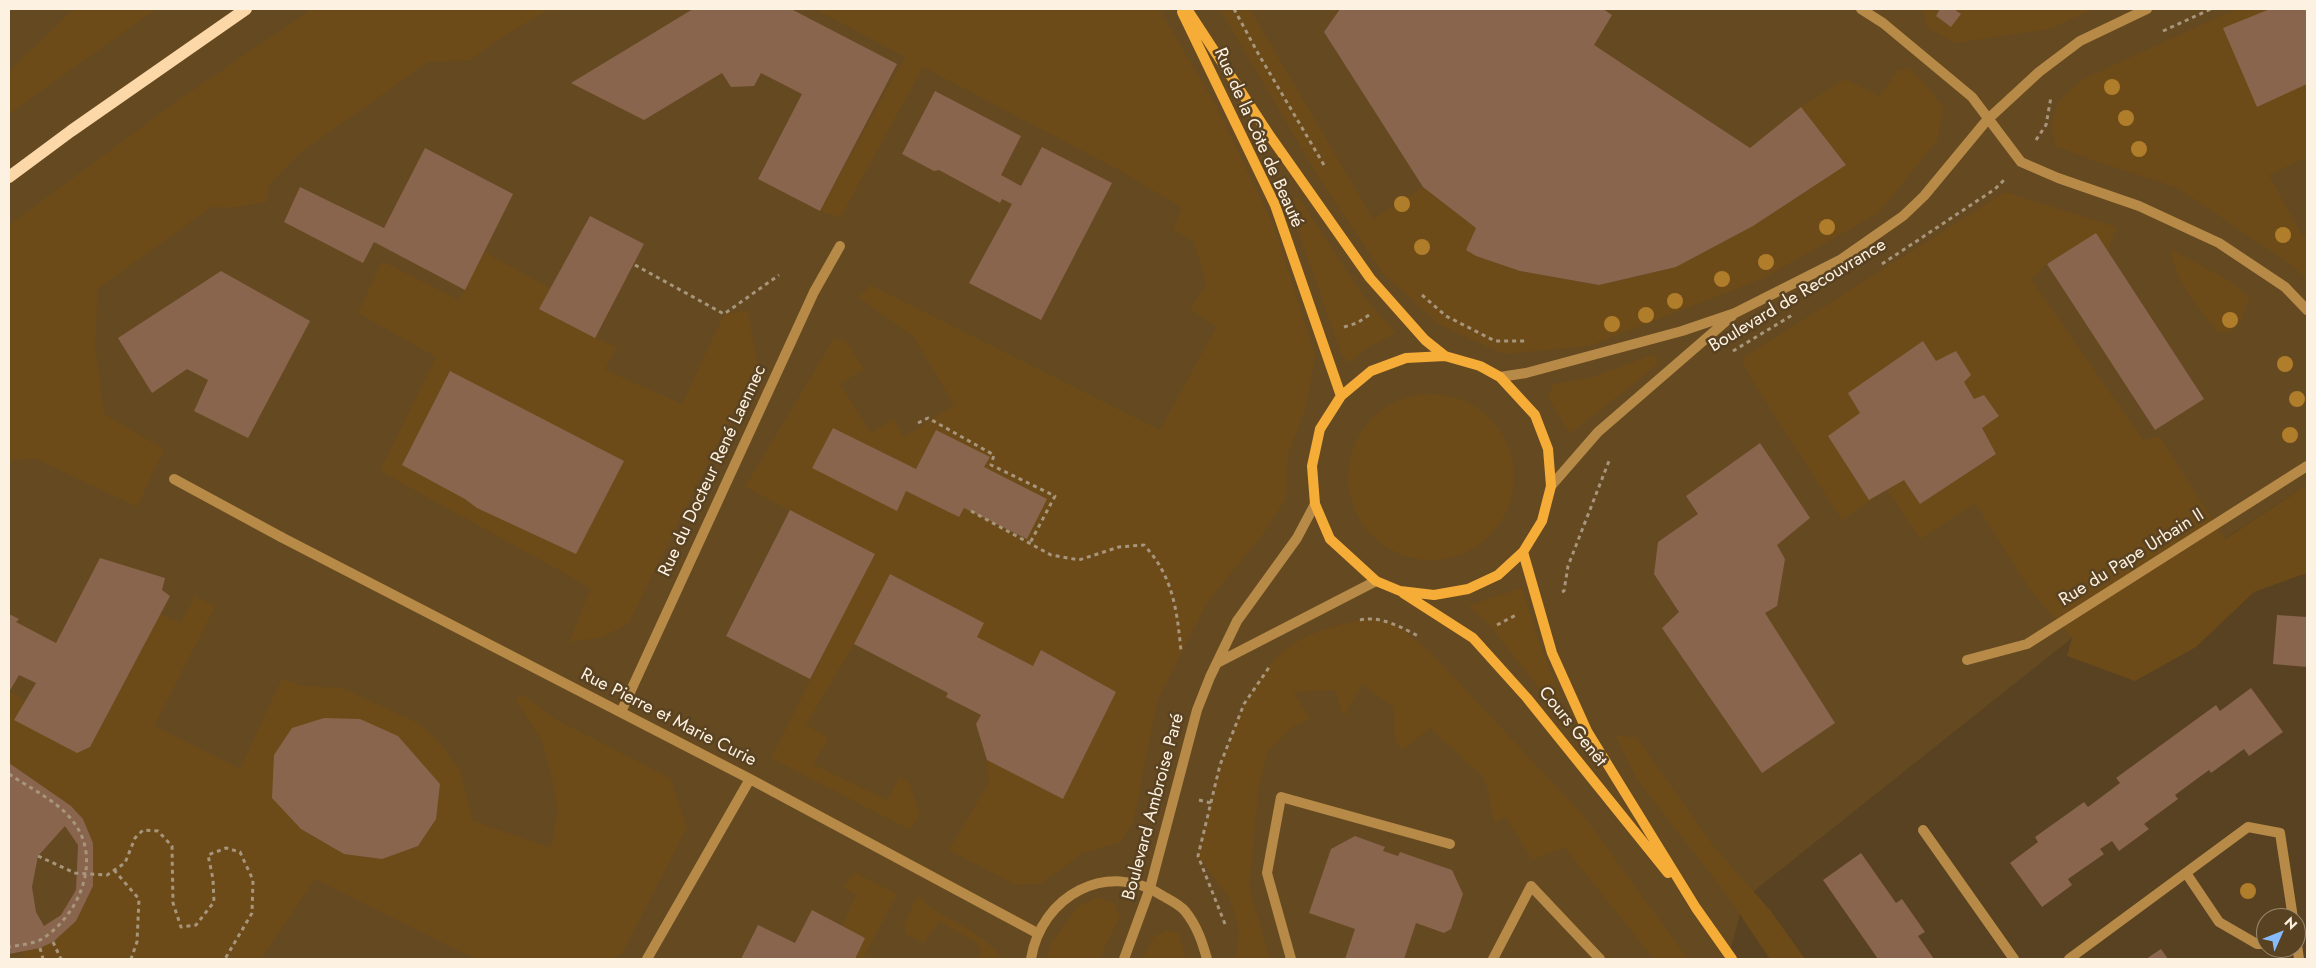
<!DOCTYPE html>
<html>
<head>
<meta charset="utf-8">
<style>
  body { margin:0 }
  #map { position:relative; width:2316px; height:968px; overflow:hidden; background:#594221; font-family:Jost,sans-serif }
  canvas { display:block }
  .frame { position:absolute; inset:0; border:10px solid #fdf1e2; pointer-events:none }
  .north { position:absolute; left:2256px; top:908px; width:50px; height:50px; box-sizing:border-box; background:#594221; border:1px solid #9b886e; border-radius:50%; rotate:46deg; font-size:14px; font-weight:700; line-height:20px; text-align:center; color:#fdf1e2 }
  .north::after { content:''; display:block; margin:auto; width:18px; height:22px; background:#87bbfb; clip-path:polygon(50% 0,100% 100%,50% 72%,0 100%) }
</style>
</head>
<body>
<div id="map">
<canvas width="2316" height="968"></canvas>
<div class="frame"></div>
<div class="north">N</div>
</div>
<script>
const g = document.querySelector('canvas').getContext('2d');
g.lineJoin = 'round';
function fillPath(path, color) {
  g.fillStyle = color;
  g.fill(path, 'evenodd');
}
function stroke(path, color, width, dash) {
  g.strokeStyle = color;
  g.lineWidth = width;
  g.lineCap = dash ? 'butt' : 'round';
  g.setLineDash(dash || []);
  g.stroke(path);
}
function drawText(font, color, halo, rows, align = 'center') {
  g.font = font + ' Jost,sans-serif';
  g.lineWidth = 5;
  g.setLineDash([]);
  g.textBaseline = 'middle';
  g.strokeStyle = halo;
  g.fillStyle = color;
  for (const [text, x, y, turn = 0] of rows) {
    g.save();
    g.translate(x, y);
    g.rotate((+turn || 0) * Math.PI / 180);
    g.textAlign = isNaN(turn) ? turn : align;
    if (halo) g.strokeText(text, 0, 0);
    g.fillText(text, 0, 0);
    g.restore();
  }
}
fillPath(new Path2D(`
  M9,9H2307V485L2072,638L1744,899L1728,959H9Z`), '#654921');
fillPath(new Path2D(`
  M74,9H156L9,114V71Z
  M312,9H549L493,43L471,60L428,62L300,153L269,185L267,202L229,208L211,207L98,289L95,344L104,414L164,449L137,507L37,459L9,460V225L178,100Z
  M815,9H1159L1214,102L1274,226L1315,355L1306,407L1288,454L1286,499L1263,534L1207,602L1157,701L1134,820L1121,842L1083,853L1040,884H1014L949,850L989,782L977,637L890,575L854,644L806,725L829,738L813,764L887,800L899,777L909,783L920,814L910,830L771,758L874,554L745,487L834,338L846,341L864,369L840,384L871,433L894,419L904,437L954,405L914,337L858,297L871,285L1160,430L1216,327L1190,309L1206,285L1194,242L1173,229L1182,208L1119,170L923,67L840,218L820,211L905,57Z
  M1220,9H1250L1373,219L1423,187L1476,228L1466,249L1476,256L1520,271L1599,285L1676,267L1753,226L1845,165L1801,107L1845,79L1880,96L1897,71L1909,68L1932,92L1944,109L1937,141L1878,213L1764,278L1589,346L1503,354L1437,323L1382,272L1316,173Z
  M1922,9H2094L2049,29L1955,43L1928,28Z
  M2236,9H2307V157L2269,175L2302,235L2307,238V280L2292,265L2176,187L2092,160L2056,146L2051,127L2058,101L2083,79Z
  M2005,192L2116,227L2108,252L2096,234L2047,264L2031,279L2143,440L2159,436L2225,539L2307,485V573L2254,592L2196,647L2135,681L2067,656L2072,638L2031,591L1975,503L1920,539L1887,489L1842,520L1757,388L1741,359Z
  M1298,197L1364,297L1396,333L1365,349L1349,363L1341,353L1288,203Z
  M2172,250L2230,281L2250,297L2240,322L2229,333L2219,332C2204,316 2169,273 2172,250Z
  M484,252L550,288L595,338L616,347L605,370L682,404L724,314L748,310L757,364L628,624L603,637L569,642L591,588L380,471L436,357L358,313L382,261L459,300Z
  M1654,354L1658,364L1570,434L1548,397L1553,384L1593,377Z
  M1348 477a83 83 0 1 1 166 0a83 83 0 1 1-166 0Z
  M1522,588L1540,645L1561,698L1550,702L1487,622L1468,606Z
  M195,596L215,607L154,726L240,769L282,678L302,686L342,688L420,724L441,744L460,771L473,821L551,848L558,811L552,777L542,741L515,698L524,696L555,719L670,778L687,827L622,954L610,959H475L315,879L261,959H23L22,950L40,948L53,942L76,921L93,886V843L83,819L71,806L9,763V691L25,701L160,614L181,623Z
  M1367,618L1397,625L1431,653L1583,815L1688,959H1654L1564,847L1532,860L1506,817L1494,822L1485,779L1430,728L1402,750L1395,740L1394,707L1362,684L1344,717L1335,690L1294,692L1310,719L1294,726L1268,751L1259,785L1249,887L1270,959H1236L1239,930L1230,899L1198,856C1214,791 1233,685 1292,645C1313,630 1342,624 1367,618Z
  M1615,735L1637,738L1715,848L1770,910L1805,959H1770L1726,894L1637,779Z
  M854,872L897,894L863,959H827L856,895L843,887Z
  M917,896C924,902 931,908 939,913C954,922 997,941 999,959H977L981,952L977,943L939,921L924,943L906,934L904,925Z
  M1097,897L1115,904L1120,917L1099,959H1048L1049,947L1077,907Z
  M1167,930L1179,933L1186,959H1143L1154,936Z`), '#6c4b19');
fillPath(new Path2D(`
  M693,9H791L897,64L820,211L758,179L802,94L761,73L754,86L731,87L722,73L644,120L571,83Z
  M1340,9H1603L1612,15L1594,45L1750,148L1801,107L1846,165L1753,226L1676,267L1599,285L1520,271L1476,256L1466,250L1476,228L1423,187L1324,32Z
  M1940,9H1954L1961,14L1951,27L1936,16Z
  M2270,9H2307V84L2257,107L2223,28Z
  M935,91L1021,136L1001,175L1021,186L1042,147L1112,183L1041,320L969,283L1012,204L1002,199L1000,203L939,170L934,171L902,154Z
  M425,148L513,194L465,290L374,242L363,263L284,222L300,187L384,228Z
  M590,216L644,244L595,338L539,309Z
  M2096,233L2204,399L2155,430L2047,264Z
  M221,271L310,321L248,438L194,411L208,380L187,369L152,393L118,338Z
  M1923,341L1936,361L1956,351L1971,375L1964,382L1974,399L1984,395L1999,416L1982,428L1996,454L1920,504L1904,480L1869,500L1828,436L1860,413L1848,393Z
  M450,371L624,461L576,554L477,508L465,499L402,465Z
  M833,428L916,469L936,430L990,457L984,467L1047,499L1027,539L964,508L959,517L906,491L897,511L812,468Z
  M1760,443L1810,518L1777,545L1785,559L1777,606L1765,613L1835,723L1762,773L1662,628L1679,612L1654,574L1658,542L1698,514L1686,496Z
  M790,510L875,554L810,679L726,636Z
  M100,558L165,578L162,590L170,596L90,747L77,753L14,720L36,683L19,675L9,692V614L19,619L16,622L56,643Z
  M890,574L984,623L977,637L1033,666L1041,650L1116,692L1063,799L987,760L976,724L981,715L946,697L948,693L854,644Z
  M2277,615L2307,617V667L2273,664Z
  M2251,688L2283,732L2249,756L2244,749L2211,773L2209,770L2175,795L2178,799L2144,824L2149,829L2119,851L2112,841L2100,849L2104,854L2068,879L2072,885L2042,907L2010,863L2038,842L2035,837L2084,802L2088,807L2120,783L2116,778L2216,705L2220,711Z
  M324,718L360,719L398,736L440,784L436,819L418,846L382,859L344,854L301,829L272,798L274,755L292,728Z
  M9,763L71,806L83,819L93,843V886L76,921L53,942L40,948L9,954ZM65,826L78,845L76,890L61,915L44,926L36,912L32,887L38,856Z
  M1355,836L1385,847L1383,851L1398,856L1400,852L1452,870L1463,894L1451,929L1444,933L1416,923L1404,959H1345L1355,929L1309,913L1331,849Z
  M1861,853L1896,903L1902,899L1925,932L1918,936L1934,959H1878L1823,880Z
  M812,910L865,938L855,959H741L758,925L795,943Z
  M2161,949L2168,959H2146Z`), '#89654e');
stroke(new Path2D(`
  M1234,9L1259,55L1324,165
  M2163,31L2211,9
  M2036,140L2046,125L2051,97
  M1882,264L1995,189L2004,180
  M635,265L724,314L779,275
  M1422,295L1446,316L1495,341H1528
  M1344,327L1357,323L1369,315
  M1733,351L1794,314
  M918,423L928,418L994,455L991,465L1055,496L1030,543
  M971,511L1051,555L1079,560L1119,547L1144,545C1173,576 1177,610 1181,651
  M1562,592L1564,591L1568,566L1609,461
  M1360,620C1380,615 1403,628 1420,637
  M1497,625L1516,615
  M9,774C31,789 60,802 75,824C102,862 78,916 42,939C33,944 19,945 9,947
  M1199,800L1211,803
  M38,856L75,873L107,875L125,863L135,838L143,830L158,831L172,846L173,903L181,927L196,925L214,902L213,879L208,855L226,848L240,852L253,880L252,913L225,959
  M114,870L139,899L137,942L131,959
  M1225,924L1198,856L1220,765L1244,704L1270,666
  M53,942L61,959
  M40,948L43,959`), '#a7957c', 3, [4, 4]);
stroke(new Path2D(`
  M174,479L281,537
  M1967,660L2027,644L2307,466
  M1031,959C1041,896 1107,859 1163,896C1170,900 1180,905 1185,911C1197,926 1202,941 1207,959
  M1291,959L1267,873L1281,797L1450,844
  M1493,959L1531,886L1600,959`), '#b78a48', 10);
stroke(new Path2D(`
  M1861,9L1883,23L1972,97L2021,162L2058,178L2139,206L2219,243L2285,287L2307,310
  M281,537L750,779L1037,933
  M621,712L814,292L840,246
  M1923,830L2014,959
  M2186,873L2219,922L2257,944H2266
  M2296,938L2299,959
  M647,959L750,779
  M2069,959L2248,827L2280,833L2293,918`), '#b78a48', 10);
stroke(new Path2D(`
  M1500,377L1526,373L1682,331L1735,313L1840,260L1903,216L1924,196L1987,120L2039,72L2080,41L2147,9
  M1551,486L1598,432L1732,316
  M1217,663L1376,581
  M1124,959L1150,888L1197,710L1210,677L1237,621L1297,538L1315,504`), '#b78a48', 10);
stroke(new Path2D(`
  M1187,9L1270,136L1370,278L1425,340L1445,356L1480,366L1500,377L1535,415L1548,449L1551,486L1542,521L1523,552L1498,575L1468,589L1434,595L1400,591L1376,581L1330,539L1315,504L1312,466L1320,429L1341,396L1371,371L1406,358L1445,356
  M1182,12L1275,205L1341,396
  M1523,552L1552,653L1587,731L1696,908L1732,959
  M1403,593L1473,638L1527,698L1668,873`), '#f6ad38', 10);
stroke(new Path2D(`
  M9,177L71,131L246,9`), '#fcd7a7', 12);
g.fillStyle = '#b07d2b';
for (const [x, y] of [
  [2112,87],
  [2126,118],
  [2139,149],
  [1402,204],
  [1827,227],
  [2283,235],
  [1422,247],
  [1766,262],
  [1722,279],
  [1675,301],
  [1646,315],
  [2230,320],
  [1612,324],
  [2285,364],
  [2297,399],
  [2290,435],
  [2248,891]
]) {
  g.beginPath();
  g.arc(x, y, 8, 0, 2 * Math.PI);
  g.fill();
}
drawText('18px', '#fdf1e2', '#594221', [
  ["Rue de la Côte de Beauté",1258,138,66],
  ["Boulevard de Recouvrance",1798,296,-31],
  ["Rue du Docteur René Laennec",713,471,-65],
  ["Rue du Pape Urbain II",2132,558,-32],
  ["Rue Pierre et Marie Curie",668,718,27],
  ["Cours Genêt",1572,727,51],
  ["Boulevard Ambroise Paré",1154,807,-75]
]);
</script>
</body>
</html>
